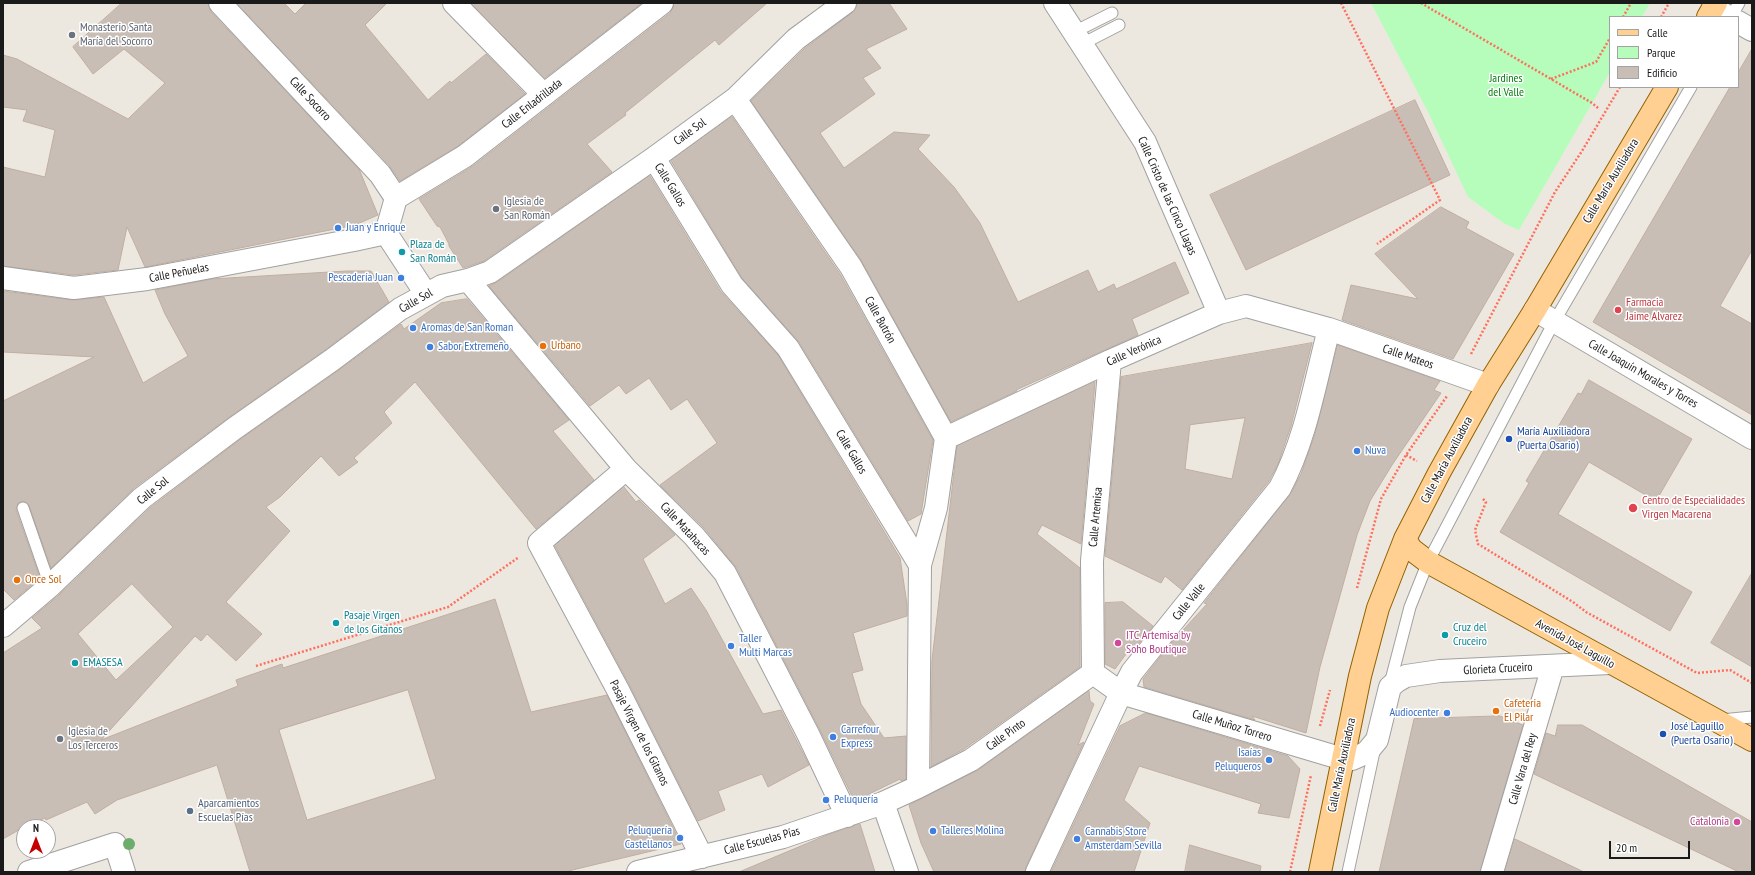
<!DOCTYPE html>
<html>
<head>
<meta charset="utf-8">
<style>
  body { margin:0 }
  #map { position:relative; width:1755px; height:875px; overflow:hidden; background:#ede8df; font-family:"PT Sans Narrow",sans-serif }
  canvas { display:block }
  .frame { position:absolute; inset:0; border:4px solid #1a1a1a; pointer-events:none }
  .legend { position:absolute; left:1609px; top:16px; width:130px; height:72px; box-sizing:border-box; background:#fff; border:1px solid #a3a3a3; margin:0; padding:5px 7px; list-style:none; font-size:12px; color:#1a1a1a }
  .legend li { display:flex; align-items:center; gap:8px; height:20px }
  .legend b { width:20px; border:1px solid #a3a3a3 }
  .north { position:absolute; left:16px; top:819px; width:40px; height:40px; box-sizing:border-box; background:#fff; border:1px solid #a3a3a3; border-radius:50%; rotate:0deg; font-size:11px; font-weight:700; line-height:16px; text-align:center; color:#1a1a1a }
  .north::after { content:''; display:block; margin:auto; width:14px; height:18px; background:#c50000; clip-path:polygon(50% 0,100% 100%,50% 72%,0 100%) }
  .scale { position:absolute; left:1609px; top:841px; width:81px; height:18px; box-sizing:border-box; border:2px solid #1a1a1a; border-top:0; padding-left:5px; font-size:12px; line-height:14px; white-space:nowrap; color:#1a1a1a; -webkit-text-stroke:3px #fff; paint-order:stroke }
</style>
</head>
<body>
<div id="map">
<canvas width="1755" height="875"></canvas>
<div class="frame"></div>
<ul class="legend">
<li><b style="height:5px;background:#ffd092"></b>Calle</li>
<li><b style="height:11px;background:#b6fdbc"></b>Parque</li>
<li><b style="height:11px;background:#c9beb5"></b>Edificio</li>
</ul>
<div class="north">N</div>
<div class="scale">20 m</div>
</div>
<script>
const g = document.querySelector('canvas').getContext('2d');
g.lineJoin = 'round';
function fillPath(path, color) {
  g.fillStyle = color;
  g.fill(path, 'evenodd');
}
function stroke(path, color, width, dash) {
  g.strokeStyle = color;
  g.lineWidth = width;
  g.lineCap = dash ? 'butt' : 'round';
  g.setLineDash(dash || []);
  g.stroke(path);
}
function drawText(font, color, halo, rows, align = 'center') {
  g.font = font + ' "PT Sans Narrow",sans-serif';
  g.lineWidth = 3;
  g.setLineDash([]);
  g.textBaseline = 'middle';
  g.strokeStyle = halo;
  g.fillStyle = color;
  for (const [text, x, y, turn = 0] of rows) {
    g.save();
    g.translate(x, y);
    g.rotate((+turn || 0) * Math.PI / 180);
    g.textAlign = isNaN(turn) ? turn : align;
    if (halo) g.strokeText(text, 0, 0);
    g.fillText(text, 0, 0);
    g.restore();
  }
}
fillPath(new Path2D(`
  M1371,3H1650L1642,17H1610V72L1519,230L1505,224L1468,197L1428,112Z`), '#b6fdbc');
const building = new Path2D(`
  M122,3H208L211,12L359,169L378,215L355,225L145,267L127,227L118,270L74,275L3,266V167L45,177L55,130L23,121L27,110L3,107V55L17,59L128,119L165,83L124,49L93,74L73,47Z
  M237,3H284L295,14L306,3H387L365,25L428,100L450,81L451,83L486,54L525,94L458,146L400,181L389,165Z
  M471,3H642L545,78Z
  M674,3H767L719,45L715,40L625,113L626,115L587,144L612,172L484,261L463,268L449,246V244L440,227L437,226L419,199L473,166L670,13L673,8Z
  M857,3H889L907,29L866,49L881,68L863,78L875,94L820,133L844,168L894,132L930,135L918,149L954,187L980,223L1018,302L1088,270L1098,292L1114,284L1116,289L1175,262L1189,293L1132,319L1138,335L1016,390L1017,391L951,422L861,260L751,101L804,49L852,13L856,8Z
  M1752,49V250L1720,306L1752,324V415L1593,322L1730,87H1738V73Z
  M1415,100L1450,175L1246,270L1210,195Z
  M732,117L840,274L933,440L921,514L908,521L799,342L742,278L671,161Z
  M650,176L721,292L778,355L900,558L907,604V616L853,633L863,670L852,673L861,704L884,738L906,736V779L901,781L900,779L867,795L854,800L819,728L736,567L704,528L660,485L717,443L687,399L671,410L649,378L626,394L619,385L590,406L489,286L497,282Z
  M1441,207L1469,222L1466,228L1514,254L1453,359L1342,320L1351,285L1418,299L1375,254Z
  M347,271H371L389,302L325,350L228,418L134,488L51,568L29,505L24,501L18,503L16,510L40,578L14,600L3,589V401L94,357L3,352V291L72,300L104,297L143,383L188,356L165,314L155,290L212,279Z
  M467,299L569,420L553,431L594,480L536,529L415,382L384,412L392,423L354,458L358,462L339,476L321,456L280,497L266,507L290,531L226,602L262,634L236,661L207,634L201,641L195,636L101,740L238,686L236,680L282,664L283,668L495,599L531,712L607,695L681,844L564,872H250L217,765L117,800L95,814L87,802L46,820L45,818L24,827L3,839V653L42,628L32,618L59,595L150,508L242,438L339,370L401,324L404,329L441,303ZM132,584L173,627L116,680L78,634ZM408,690L436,779L307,820L279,730Z
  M1312,343L1291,426L1278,464L1269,481L1182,590L1165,576L1161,583L1105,556L1121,377ZM1245,418L1232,479L1185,469L1190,425Z
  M1338,345L1440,381L1434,390L1441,393L1392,465L1370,501L1357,535L1320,667L1306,733L1252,716L1255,720L1144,687L1143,679L1172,642L1207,604L1204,603L1291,493L1301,474L1315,434Z
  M1589,380L1692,439L1656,501L1589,462L1558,514L1692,592L1670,631L1500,532L1529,483L1526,481L1578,393L1581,394Z
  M1095,382L1081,544L1042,525L1037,534L1080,568V667L964,749L931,767L932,660L957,446Z
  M624,487L636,502L639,500L675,535L643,559L665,604L691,588L706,610L763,714L781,710L809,765L768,787L762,774L718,791L725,810L698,821L629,684L555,546Z
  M1752,573V667L1711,643Z
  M1123,602L1153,626L1131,653L1129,650L1115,669L1105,664V603Z
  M1089,691L1090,701L1094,704L1078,745L1084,742L1026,867L1025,872H934L921,843L909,805L978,770Z
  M1146,713L1288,756L1300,769L1289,818L1258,813L1261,804L1139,766L1124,800L1150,823L1134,872H1051L1120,726Z
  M1500,716L1523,725L1480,872H1379L1414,719Z
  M1558,725H1582L1752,822V872H1739L1534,774L1546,733L1555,736Z
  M860,824L875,872H739L827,835Z
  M1515,839L1584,872H1505Z
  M1190,845L1261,866L1260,872H1185Z`);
fillPath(building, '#c9beb5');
stroke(building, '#c0aea0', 1);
const lane = new Path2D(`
  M1731,17L1739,3
  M1074,32L1112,13
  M1082,44L1119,25
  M23,508L50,586
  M1390,684L1410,607L1428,562L1554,322L1691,87
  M1721,720L1752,717
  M1348,872L1375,747`);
const street = new Path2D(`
  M220,3L380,174L396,198
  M454,3L544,95
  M1055,3L1145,142L1219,313
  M1713,8L1729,17
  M1738,22L1752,30
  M735,99L851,267L946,438L936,508L920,565
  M654,158L732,285L788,348L920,565L918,787
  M396,198L465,156L662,3
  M386,233L426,294
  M3,278L74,288L147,279L354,240L386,233L396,198
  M468,280L626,469L694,536L725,573L808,734L847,816
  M1535,310L1752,438
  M946,438L1110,361L1219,313L1246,306L1329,329L1488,385
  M626,469L539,543L618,690L702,857
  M3,626L50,586L142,498L235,428L332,360L400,309L442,286L468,280L490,272L654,158L735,99L796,39L845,3
  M1093,673L1121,693L1343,759H1352L1361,755L1367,752L1377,740L1390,687L1397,681L1406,676L1440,671L1610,663
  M1093,673L1092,561L1110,361
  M883,803L907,872
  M29,872L115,844L124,872
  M638,872L783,837L883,803L918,787L971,760L1093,673
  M1037,872L1121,693L1132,672L1280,488C1306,439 1315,382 1329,329
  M1492,872L1553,666`);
const primary = new Path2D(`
  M1708,17L1716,3
  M1405,539L1411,549L1428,562L1752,740
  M1320,872L1360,676L1378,608L1405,539L1439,473L1488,385L1535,310L1667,87`);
stroke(lane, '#a1a1a1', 13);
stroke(street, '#a1a1a1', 24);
stroke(primary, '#916100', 24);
stroke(new Path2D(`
  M1341,3L1440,200L1377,244
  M1421,3L1592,103L1598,108
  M1623,17L1631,3
  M1661,17L1669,3
  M1551,79L1596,62L1610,38
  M1471,354L1555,192L1582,151L1620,87
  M1406,455L1417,461
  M1483,499L1486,502L1475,530L1478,544L1573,602L1586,612L1697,673L1730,670L1752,683
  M1357,588L1381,499L1406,455L1447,396
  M256,666L448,607L519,557
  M1320,726L1330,690
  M1290,872L1311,775`), '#ff6f5e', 2.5, [2, 2]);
stroke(lane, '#fff', 11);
stroke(street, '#fff', 22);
stroke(primary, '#ffd092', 22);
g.fillStyle = '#6dad6c';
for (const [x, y] of [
  [129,844]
]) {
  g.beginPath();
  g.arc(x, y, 6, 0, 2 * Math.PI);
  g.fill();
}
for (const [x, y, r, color] of [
  [72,35,4,"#6b7280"],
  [496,209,4,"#6b7280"],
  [338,228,4,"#3f7fe0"],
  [402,252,4,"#0f9aa8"],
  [401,278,4,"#3f7fe0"],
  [1618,310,4,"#e0444e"],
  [413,328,4,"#3f7fe0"],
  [543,346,4,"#e8710a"],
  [430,347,4,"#3f7fe0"],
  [1509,439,4,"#1a4fb4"],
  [1357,451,4,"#3f7fe0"],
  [1633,508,5,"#e0444e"],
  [17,580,4,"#e8710a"],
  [336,623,4,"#0f9aa8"],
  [1445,635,4,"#0f9aa8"],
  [1118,643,4,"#d1479c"],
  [731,646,4,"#3f7fe0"],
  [75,663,4,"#0f9aa8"],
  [1496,711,4,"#e8710a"],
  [1447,713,4,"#3f7fe0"],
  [1663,734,4,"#1a4fb4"],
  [833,737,4,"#3f7fe0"],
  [60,739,4,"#6b7280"],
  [1269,760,4,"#3f7fe0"],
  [826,800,4,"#3f7fe0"],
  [190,811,4,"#5c6f8a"],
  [1737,822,4,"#d1479c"],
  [933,831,4,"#3f7fe0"],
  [680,838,4,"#3f7fe0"],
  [1077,839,4,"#3f7fe0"]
]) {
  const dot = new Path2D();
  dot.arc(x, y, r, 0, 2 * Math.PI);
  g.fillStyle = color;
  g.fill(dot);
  stroke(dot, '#fff', 1.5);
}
drawText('12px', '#5b616d', '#fff', [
  ["Monasterio Santa",80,28],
  ["María del Socorro",80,42],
  ["Iglesia de",504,202],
  ["San Román",504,216],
  ["Iglesia de",68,732],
  ["Los Terceros",68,746]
], 'left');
drawText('12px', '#047d0e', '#fff', [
  ["Jardines",1506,79],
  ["del Valle",1506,93]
]);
drawText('12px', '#1a1a1a', '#fff', [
  ["Calle Socorro",310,99,47],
  ["Calle Enladrillada",532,104,-38],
  ["Calle Sol",690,132,-36],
  ["Calle María Auxiliadora",1611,181,-59],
  ["Calle Gallos",670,185,58],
  ["Calle Cristo de las Cinco Llagas",1167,196,66],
  ["Calle Peñuelas",179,273,-11],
  ["Calle Sol",416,301,-30],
  ["Calle Butrón",880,320,61],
  ["Calle Verónica",1134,351,-24],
  ["Calle Mateos",1408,357,19],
  ["Calle Joaquín Morales y Torres",1643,374,30],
  ["Calle Gallos",851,452,59],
  ["Calle María Auxiliadora",1447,460,-62],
  ["Calle Sol",153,491,-39],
  ["Calle Artemisa",1096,517,-85],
  ["Calle Matahacas",685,529,47],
  ["Calle Valle",1189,602,-51],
  ["Avenida José Laguillo",1575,644,29],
  ["Glorieta Cruceiro",1498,669,-3],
  ["Calle Muñoz Torrero",1232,726,17],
  ["Pasaje Virgen de los Gitanos",639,733,63],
  ["Calle Pinto",1006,735,-36],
  ["Calle María Auxiliadora",1342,765,-78],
  ["Calle Vara del Rey",1523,769,-74],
  ["Calle Escuelas Pías",762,841,-15]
]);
drawText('12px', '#366cbe', '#fff', [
  ["Juan y Enrique",346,228],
  ["Pescadería Juan",393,278,"right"],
  ["Aromas de San Roman",421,328],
  ["Sabor Extremeño",438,347],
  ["Nuva",1365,451],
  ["Taller",739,639],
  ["Multi Marcas",739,653],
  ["Audiocenter",1439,713,"right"],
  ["Carrefour",841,730],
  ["Express",841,744],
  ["Isaías",1261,753,"right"],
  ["Peluqueros",1261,767,"right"],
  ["Peluquería",834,800],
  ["Peluquería",672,831,"right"],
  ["Castellanos",672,845,"right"],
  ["Talleres Molina",941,831],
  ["Cannabis Store",1085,832],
  ["Amsterdam Sevilla",1085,846]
], 'left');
drawText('12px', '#0d838f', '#fff', [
  ["Plaza de",410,245],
  ["San Román",410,259],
  ["Pasaje Virgen",344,616],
  ["de los Gitanos",344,630],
  ["Cruz del",1453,628],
  ["Cruceiro",1453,642],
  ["EMASESA",83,663]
], 'left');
drawText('12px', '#be3a42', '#fff', [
  ["Farmacia",1626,303],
  ["Jaime Alvarez",1626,317],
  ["Centro de Especialidades",1642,501],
  ["Virgen Macarena",1642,515]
], 'left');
drawText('12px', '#c56008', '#fff', [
  ["Urbano",551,346],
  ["Once Sol",25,580],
  ["Cafeteria",1504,704],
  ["El Pilar",1504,718]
], 'left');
drawText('12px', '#164399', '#fff', [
  ["María Auxiliadora",1517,432],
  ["(Puerta Osario)",1517,446],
  ["José Laguillo",1671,727],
  ["(Puerta Osario)",1671,741]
], 'left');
drawText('12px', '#b23c85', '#fff', [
  ["ITC Artemisa by",1126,636],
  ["Soho Boutique",1126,650],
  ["Catalonia",1729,822,"right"]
], 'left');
drawText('12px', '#4e5e75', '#fff', [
  ["Aparcamientos",198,804],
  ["Escuelas Pías",198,818]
], 'left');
</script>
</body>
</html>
